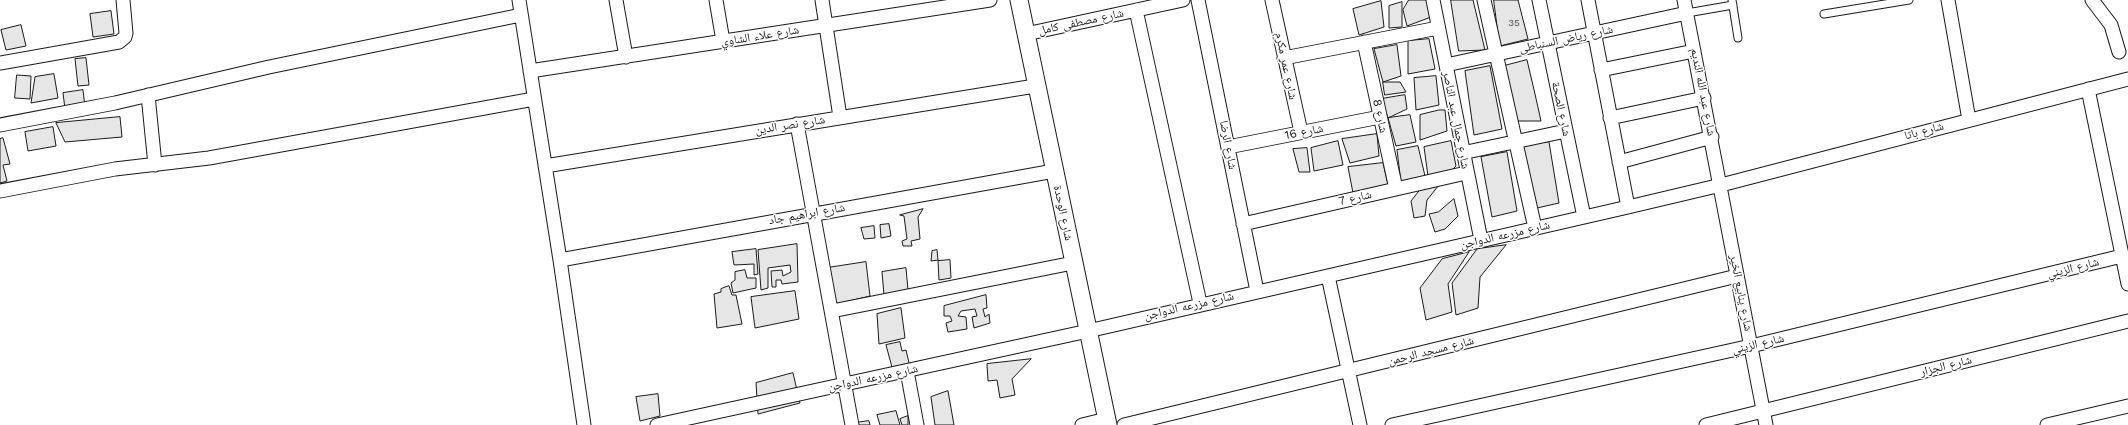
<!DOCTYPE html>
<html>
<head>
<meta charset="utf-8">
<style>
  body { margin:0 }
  canvas { display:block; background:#fff }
</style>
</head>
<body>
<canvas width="2128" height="425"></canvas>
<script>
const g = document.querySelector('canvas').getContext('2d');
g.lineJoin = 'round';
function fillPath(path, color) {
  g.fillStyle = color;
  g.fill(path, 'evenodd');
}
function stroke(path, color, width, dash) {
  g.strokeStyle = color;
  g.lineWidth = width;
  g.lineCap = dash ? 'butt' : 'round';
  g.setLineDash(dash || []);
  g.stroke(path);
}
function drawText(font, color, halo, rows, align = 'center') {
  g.font = font + ' "Work Sans","Noto Naskh Arabic",sans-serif';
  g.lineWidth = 3;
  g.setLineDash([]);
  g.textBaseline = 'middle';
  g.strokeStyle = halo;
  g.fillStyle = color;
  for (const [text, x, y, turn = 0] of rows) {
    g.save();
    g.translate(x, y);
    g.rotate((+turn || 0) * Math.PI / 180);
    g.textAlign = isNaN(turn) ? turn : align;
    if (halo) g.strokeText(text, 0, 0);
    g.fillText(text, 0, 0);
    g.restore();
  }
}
const building = new Path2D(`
  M1409,0H1428L1431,17L1407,26L1403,10Z
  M1451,0H1473L1485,50L1459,51Z
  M1494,0H1518L1528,39L1500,46Z
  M1381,1L1384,27L1359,35L1353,9Z
  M1402,2V27L1389,28V6Z
  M111,11L114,34L93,37L90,14Z
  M21,25L26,46L6,50L1,30Z
  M1429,39L1435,69L1408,74V41Z
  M1397,45L1401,76L1383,82L1374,49Z
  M86,58L89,85L78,86L75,59Z
  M1527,60L1535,94L1541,121H1516L1504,66Z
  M1490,66L1502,129L1474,135L1465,71Z
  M54,74L58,98L31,103L35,77Z
  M17,75L31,76L30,99L15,98Z
  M1436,76L1439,105L1416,110L1414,78Z
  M1383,82H1400L1406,92L1385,95Z
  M83,90L85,107L65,109L63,93Z
  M1405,95L1407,109L1388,118L1381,99Z
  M1439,110H1445L1447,131L1420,140V115Z
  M1410,115L1416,142L1396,146L1388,118Z
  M120,117L122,137L65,142L56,123Z
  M53,127L56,146L28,151L25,132Z
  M1377,134L1379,156L1350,163L1342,139Z
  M3,138L10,164L3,165L7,181L0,183V139Z
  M1338,141L1343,165L1314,171L1311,148Z
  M1451,141L1456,166L1451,171L1428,176L1424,147Z
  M1549,142L1559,203L1537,208L1522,146Z
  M1418,146L1425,176L1401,182L1397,150Z
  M1307,148L1310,172H1299L1293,149Z
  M1507,152L1517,211L1492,217L1481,157Z
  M1383,163L1388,185L1353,193L1348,167Z
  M1439,185L1427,200L1425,216L1414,218L1411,201L1422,187Z
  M1454,199L1458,216L1445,229L1435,232L1429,214L1438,212Z
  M923,209L918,217L920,239L911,241L912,246H903L902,241L907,239L904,216L900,215Z
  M889,224L891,236L881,238L880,225Z
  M874,226L875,238L864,239L861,228Z
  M797,244L798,282L782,284L781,280H776V287H772L771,271L782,270L783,276L791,272L790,265L768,268V288L761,290L758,250Z
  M1506,245L1480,277L1478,308L1456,315L1452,283L1477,249Z
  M756,249L758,274L754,275V264L734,265L732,252Z
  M937,250L938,260L931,261L932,251Z
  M1469,252L1448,284L1452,312L1426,320L1420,288L1442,259Z
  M950,260L951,278L939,280L938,261Z
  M866,262L870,296L833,305L827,268Z
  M906,268L908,290L884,295L882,272Z
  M745,270L747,278H756V288L733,293L731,283L735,280V272Z
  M729,286L732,295H736L742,324L717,328L714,294L721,292V289Z
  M795,291L799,319L755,328L751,297Z
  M986,295L987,308L983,309L985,317L989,314L990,323L974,328L972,317L977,316L975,309L961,311L958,316L966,317L967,329L948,332L946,323L952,321L950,316H944V306Z
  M901,308L905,338L879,344L877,314Z
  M900,342L902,351L906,350L910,367L893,371L886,345Z
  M1031,359L1012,379L1015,395L1000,398L997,380L988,381L987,364Z
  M793,373L800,403L758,414L756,383Z
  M948,391L954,425H935L931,397Z
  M658,394L660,416L640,421L636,397Z
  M896,411L900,425H880L877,415Z
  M908,416V425H902L900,419Z
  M869,421L870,425H855V423Z`);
fillPath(building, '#e6e6e6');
stroke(building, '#1a1a1a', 1);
const service = new Path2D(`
  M1732,0L1738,38
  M1687,13L1733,5
  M1824,14L1909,0`);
const minor = new Path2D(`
  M519,0L560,260L584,425
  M616,0L626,57
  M716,0L723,41
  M822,0L840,117
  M1198,0L1257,291
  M1272,0L1301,132
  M1433,0L1481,240
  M1484,0L1535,228
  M1539,0L1584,217
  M1588,0L1628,207
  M1684,0L1766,425
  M1948,0L1969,120
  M2092,0L2111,25L2119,52
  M1136,10L1200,303
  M1026,34L1183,0
  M1364,42L1396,189
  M1284,58L1438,28
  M0,63L119,42L125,37L126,33L123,0
  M1446,65L1687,13
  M1601,70L1694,51
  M530,71L990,0
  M2088,89L2128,284
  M148,95L155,165
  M1610,118L1704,98
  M797,124L852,425
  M0,125L115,103L269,67L521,15
  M1228,147L1380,117
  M1462,153L1566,131
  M1619,162L1712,137
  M545,166L1035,86
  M0,191L115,169L209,158L534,99
  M1243,224L1466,173
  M560,260L1054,171
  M1328,276L1360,425
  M832,311L1073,263
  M907,371L917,425
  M657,425L1088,331L1628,207L1721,185L2128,79
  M1082,425L1107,419
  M1124,425L1737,276
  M1392,425L1751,346L2122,256
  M1706,425L2128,321
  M2047,425L2128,406`);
const tertiary = new Path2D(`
  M1019,0L1108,425`);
stroke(service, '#1a1a1a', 9);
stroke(minor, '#1a1a1a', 15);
stroke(tertiary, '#1a1a1a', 19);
stroke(service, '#fff', 7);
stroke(minor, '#fff', 13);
stroke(tertiary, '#fff', 17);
drawText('10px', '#4d4d4d', null, [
  ["35",1514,23]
]);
drawText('12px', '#1a1a1a', '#fff', [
  ["شارع مصطفى كامل",1081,22,-12],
  ["شارع علاء الشاوي",760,36,-9],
  ["شارع رياض السنباطى",1566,39,-12],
  ["شارع عمر مكرم",1286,66,78],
  ["شارع عبد الله النديم",1703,92,79],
  ["شارع الصحة",1561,109,78],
  ["شارع 8",1380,116,78],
  ["شارع جمال عبد الناصر",1456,120,79],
  ["شارع نصر الدين",790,125,-9],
  ["شارع باتا",1924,131,-15],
  ["شارع 16",1304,132,-11],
  ["شارع الرضا",1228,145,79],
  ["شارع 7",1355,198,-13],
  ["شارع الوحدة",1063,213,78],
  ["شارع ابراهيم جاد",807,214,-10],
  ["شارع مزرعه الدواجن",1505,235,-13],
  ["شارع الزيني",2073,268,-14],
  ["شارع ينابيع الخير",1741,293,79],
  ["شارع مزرعه الدواجن",1189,306,-13],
  ["شارع الزيني",1758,344,-13],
  ["شارع مسجد الرحمن",1431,351,-14],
  ["شارع الجزار",1946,366,-14],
  ["شارع مزرعه الدواجن",873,378,-12]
]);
</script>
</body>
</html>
